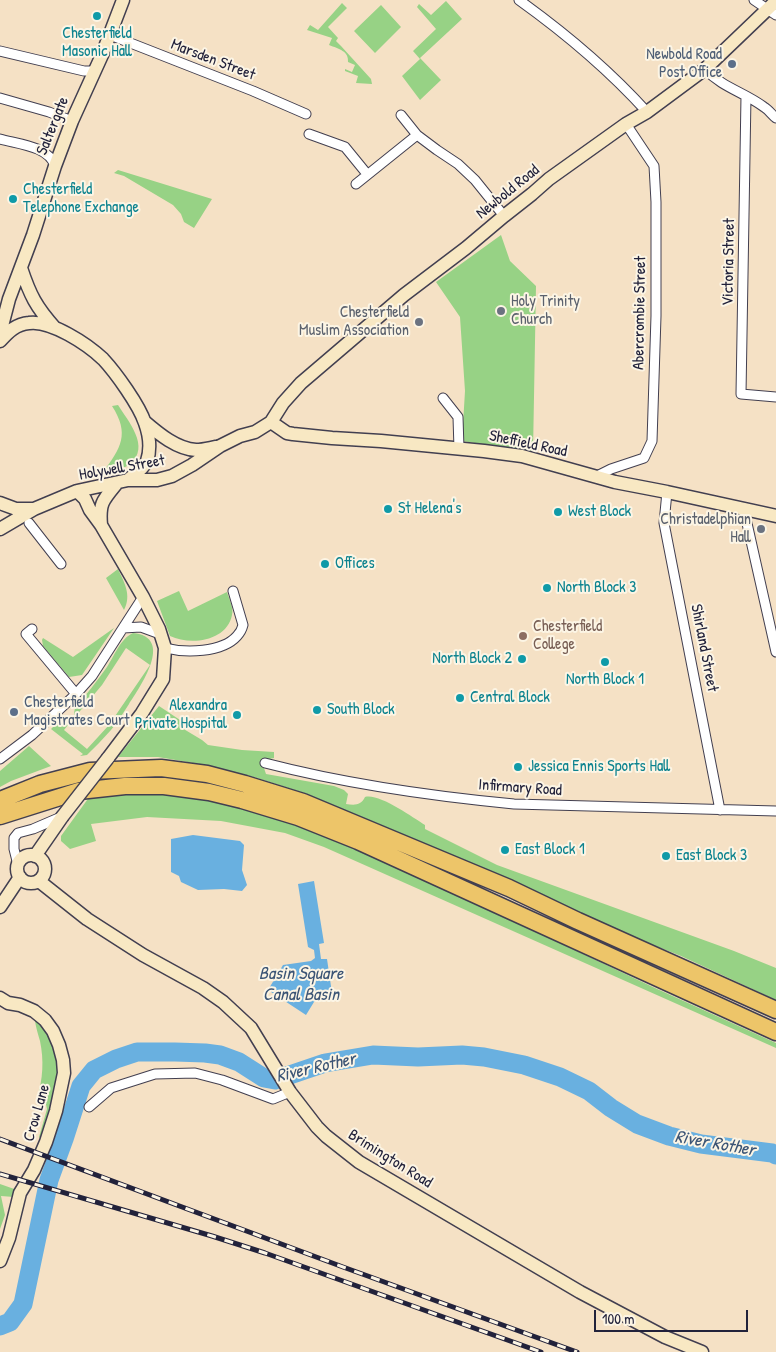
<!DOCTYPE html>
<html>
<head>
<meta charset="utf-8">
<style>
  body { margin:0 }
  #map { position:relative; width:776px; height:1352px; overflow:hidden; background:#f5e1c5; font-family:"Patrick Hand",sans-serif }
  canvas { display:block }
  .scale { position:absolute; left:594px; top:1310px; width:154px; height:22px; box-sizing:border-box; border:2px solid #22223b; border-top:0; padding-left:6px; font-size:15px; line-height:18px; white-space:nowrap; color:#22223b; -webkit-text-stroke:4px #fcf5e5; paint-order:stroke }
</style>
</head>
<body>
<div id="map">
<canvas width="776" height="1352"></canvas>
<div class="scale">100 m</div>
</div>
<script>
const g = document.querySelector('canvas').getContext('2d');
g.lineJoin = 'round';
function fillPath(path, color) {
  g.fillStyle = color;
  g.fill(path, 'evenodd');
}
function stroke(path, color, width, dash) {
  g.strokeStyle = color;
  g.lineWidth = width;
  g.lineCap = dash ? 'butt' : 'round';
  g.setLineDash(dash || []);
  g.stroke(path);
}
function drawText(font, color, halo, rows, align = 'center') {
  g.font = font + ' "Patrick Hand",sans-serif';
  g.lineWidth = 4;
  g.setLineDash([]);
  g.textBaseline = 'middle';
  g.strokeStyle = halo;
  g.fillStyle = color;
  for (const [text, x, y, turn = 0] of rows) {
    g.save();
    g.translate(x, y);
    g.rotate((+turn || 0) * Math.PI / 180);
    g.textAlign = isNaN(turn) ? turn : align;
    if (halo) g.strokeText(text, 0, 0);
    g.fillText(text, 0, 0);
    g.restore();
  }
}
fillPath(new Path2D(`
  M446,1L462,19L420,58L441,80L420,100L402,76L420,59L413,51L436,29L417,7L419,4L431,15Z
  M342,3L347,8L328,27L338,38L336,41L341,46L371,79L372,84L356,83L358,76L345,71V69L352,72L355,65L348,62C349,51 339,49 329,45L332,38L307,30L310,25L318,30Z
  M381,5L401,27L375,53L354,31Z
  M118,170L212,199L194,228L184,222L181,214L173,205L124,176L114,173Z
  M501,235L510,261L536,286L533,452L462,441L465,391L460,317L436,282Z
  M118,405C128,421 151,447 130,464C124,469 112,471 104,474L103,472C121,448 130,434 112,406Z
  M118,569C124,582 132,595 124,610L106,578Z
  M179,591L188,611L227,592C229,599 234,608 232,615C227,641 191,646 170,636L157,601Z
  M114,628L82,675L69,677L43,646L42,640L43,638L73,657Z
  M133,633C175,637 140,687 129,704C123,713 118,722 111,730C103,739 95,747 87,755L80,756L83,754L51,729L62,718L68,725L64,730L87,749L109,725L150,665L126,648L102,685L75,717L74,713L75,708C86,695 97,681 107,667C115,655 120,639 133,633Z
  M159,706L189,726L182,728L202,740L208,745L242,750L274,752V758L265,760L264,768L266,774L334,786L344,790L348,794L346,804C354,805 361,806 365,797C379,793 412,817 425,825V829L497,865L734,951L776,968V1000L681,956L600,924L473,867L304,793L257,778L211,766L158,757H118Z
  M29,746L51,766L11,781L0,787V771Z
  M149,792L205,797L309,827L420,877L655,988L776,1043V1048L324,847L285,833L221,821L147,817L91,824L96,841L70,849L61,841V836L90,796Z
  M38,1017C47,1031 57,1046 58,1063C60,1085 47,1117 41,1139L39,1137L47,1109L45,1100H41L37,1098C43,1079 44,1060 40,1041C38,1034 36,1028 35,1021Z
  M0,1184L17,1190L14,1197L1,1196L5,1215L0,1229Z`), '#97d285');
fillPath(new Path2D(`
  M193,835L240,841L244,845L242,870L247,885L242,891L224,889L198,890L181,882L179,876L171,872V839Z
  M314,881L324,943L319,944L321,959H327L332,993L314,1002L306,1015L268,990L283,965L311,961L315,958L314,950L308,947L298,884Z`), '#69b0e0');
stroke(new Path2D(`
  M0,1326L10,1322L23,1304L49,1180L64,1139L81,1086L94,1070L116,1059L137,1052H175L205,1053L220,1055L239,1062L264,1078L275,1080L325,1063L373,1055L418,1057L462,1055L484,1057L524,1065L560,1077L589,1091L611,1108L637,1124L669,1136L701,1144L772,1153L776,1155`), '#69b0e0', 19);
const street = new Path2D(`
  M519,0C565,33 609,70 647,112
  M754,0L776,15
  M110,35L253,91L306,114
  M0,51L84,71H95
  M705,69C723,88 744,92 764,107C769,110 772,115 776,118
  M746,96L741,394L776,397
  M0,98L49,112L72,121
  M401,115L417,135L437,150L458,164L475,180L504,216
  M309,134L345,147L367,174
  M0,139C18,144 49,146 55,166
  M356,184L417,135
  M443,398L458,417L459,449
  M595,477L611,469L644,458L652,441L656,316V202L654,166L626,124
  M667,492L664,523L720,810
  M744,510L776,652
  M29,523L61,564
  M123,628L141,627L160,634
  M32,629L26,634L76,694
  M165,648C185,653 222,653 237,636C240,633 242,629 243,625L233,591
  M0,759L32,735L76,694L92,676L143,597
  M265,763C346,784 430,796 514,804L776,811
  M18,865L14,849V838L18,833L33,829L61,817
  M89,1107L111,1088L155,1074L195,1073L222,1080L273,1099L290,1092`);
const secondary = new Path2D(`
  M21,268C30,295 36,307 55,328
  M0,337L3,322L9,299L33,235L55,166L72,121L102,55L123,0
  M0,341C8,332 16,324 29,323C51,320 87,344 103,359C116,373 139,405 145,423C149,434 151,449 147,461C143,469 135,474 128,480
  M145,422C159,434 177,449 196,450C203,450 210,448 216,447
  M271,422L283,403L301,383L404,295L466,248L504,216L532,194L549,179L626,124L647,112L705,69L776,1
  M271,422L287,433L293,434L332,438L381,441L484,451L522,456L615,482L667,492L776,516
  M77,491L85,499L90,510L101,525L143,597L159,629L165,648L163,679L142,713L108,758
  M0,503L16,509H34
  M101,525C99,503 103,500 117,483
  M0,529L34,509L77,491L128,480H157L172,476L192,465L220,446L240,436L255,432L271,422
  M17 869a14 14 0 1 1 28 0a14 14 0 1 1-28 0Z
  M35,856L62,817
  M39,881L87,919L143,955L203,988L223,1002L251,1028L290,1092L317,1127L326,1136L359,1162L580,1292L665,1337L702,1352
  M0,907L20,877
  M0,998L8,1003L20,1005L34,1011L45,1020L53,1031L59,1045L63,1060L64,1073L56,1111L46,1142L34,1170L20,1193L9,1238L0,1261`);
const highway = new Path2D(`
  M0,800L40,784L90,771L161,768L207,774L245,784L303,802L509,888L578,921L776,1010
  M0,816L79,791L125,786H164L209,792L242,800L298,817L358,841L776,1032`);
stroke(street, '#423f50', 11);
stroke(secondary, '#423f50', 15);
stroke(highway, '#423f50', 19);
stroke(street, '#fff', 9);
stroke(secondary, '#f8e8c3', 12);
stroke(highway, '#edc569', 16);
const rail = new Path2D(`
  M0,1139L343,1267L577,1352
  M0,1174L212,1236L265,1253L541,1352`);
stroke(rail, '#22223b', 5);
stroke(rail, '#fcf5e5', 3, [9]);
const secondaryBridge = new Path2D(`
  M62,817L108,758`);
stroke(secondaryBridge, '#423f50', 15, []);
stroke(secondaryBridge, '#f8e8c3', 12);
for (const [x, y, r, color] of [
  [97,16,5,"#0f9aa8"],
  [732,64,5,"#5c6f8a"],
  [13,199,5,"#0f9aa8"],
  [501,311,5,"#6b7280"],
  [419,322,5,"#6b7280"],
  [388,509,5,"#0f9aa8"],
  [558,512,5,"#0f9aa8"],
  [761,529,5,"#6b7280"],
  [325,564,5,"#0f9aa8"],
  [547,588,5,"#0f9aa8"],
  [523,636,5,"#8d6e63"],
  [522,659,5,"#0f9aa8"],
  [605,662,5,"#0f9aa8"],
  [460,698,5,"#0f9aa8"],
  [317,710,5,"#0f9aa8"],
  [14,712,5,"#5c6f8a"],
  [237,715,5,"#0f9aa8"],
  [518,767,5,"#0f9aa8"],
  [505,850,5,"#0f9aa8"],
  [666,856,5,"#0f9aa8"]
]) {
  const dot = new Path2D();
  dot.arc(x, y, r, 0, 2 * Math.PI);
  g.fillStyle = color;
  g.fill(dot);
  stroke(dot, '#fcf5e5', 2);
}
drawText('16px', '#0d838f', '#fcf5e5', [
  ["Chesterfield",97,34,"center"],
  ["Masonic Hall",97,52,"center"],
  ["Chesterfield",23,190],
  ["Telephone Exchange",23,208],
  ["St Helena's",398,509],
  ["West Block",568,512],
  ["Offices",335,564],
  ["North Block 3",557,588],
  ["North Block 2",512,659,"right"],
  ["North Block 1",605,680,"center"],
  ["Central Block",470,698],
  ["Alexandra",227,706,"right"],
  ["Private Hospital",227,724,"right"],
  ["South Block",327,710],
  ["Jessica Ennis Sports Hall",528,767],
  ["East Block 1",515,850],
  ["East Block 3",676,856]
], 'left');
drawText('16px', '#4e5e75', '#fcf5e5', [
  ["Newbold Road",722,55],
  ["Post Office",722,73],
  ["Chesterfield",24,703,"left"],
  ["Magistrates Court",24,721,"left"]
], 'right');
drawText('16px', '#22223b', '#fcf5e5', [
  ["Marsden Street",213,60,21],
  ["Saltergate",53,126,-68],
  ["Newbold Road",508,192,-39],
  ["Victoria Street",729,262,-89],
  ["Abercrombie Street",640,313,-89],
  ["Sheffield Road",528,444,12],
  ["Holywell Street",122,468,-10],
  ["Shirland Street",704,648,79],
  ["Infirmary Road",520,788,4],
  ["Crow Lane",37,1113,-74],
  ["Brimington Road",390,1159,32]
]);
drawText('16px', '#5b616d', '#fcf5e5', [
  ["Holy Trinity",511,302,"left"],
  ["Church",511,320,"left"],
  ["Chesterfield",409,313],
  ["Muslim Association",409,331],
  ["Christadelphian",751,520],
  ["Hall",751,538]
], 'right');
drawText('16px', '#785e54', '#fcf5e5', [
  ["Chesterfield",533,627],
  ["College",533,645]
], 'left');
drawText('italic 18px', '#3b5475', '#fcf5e5', [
  ["Basin Square",301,974],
  ["Canal Basin",301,995],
  ["River Rother",316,1068,-13],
  ["River Rother",715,1144,10]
]);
</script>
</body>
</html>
